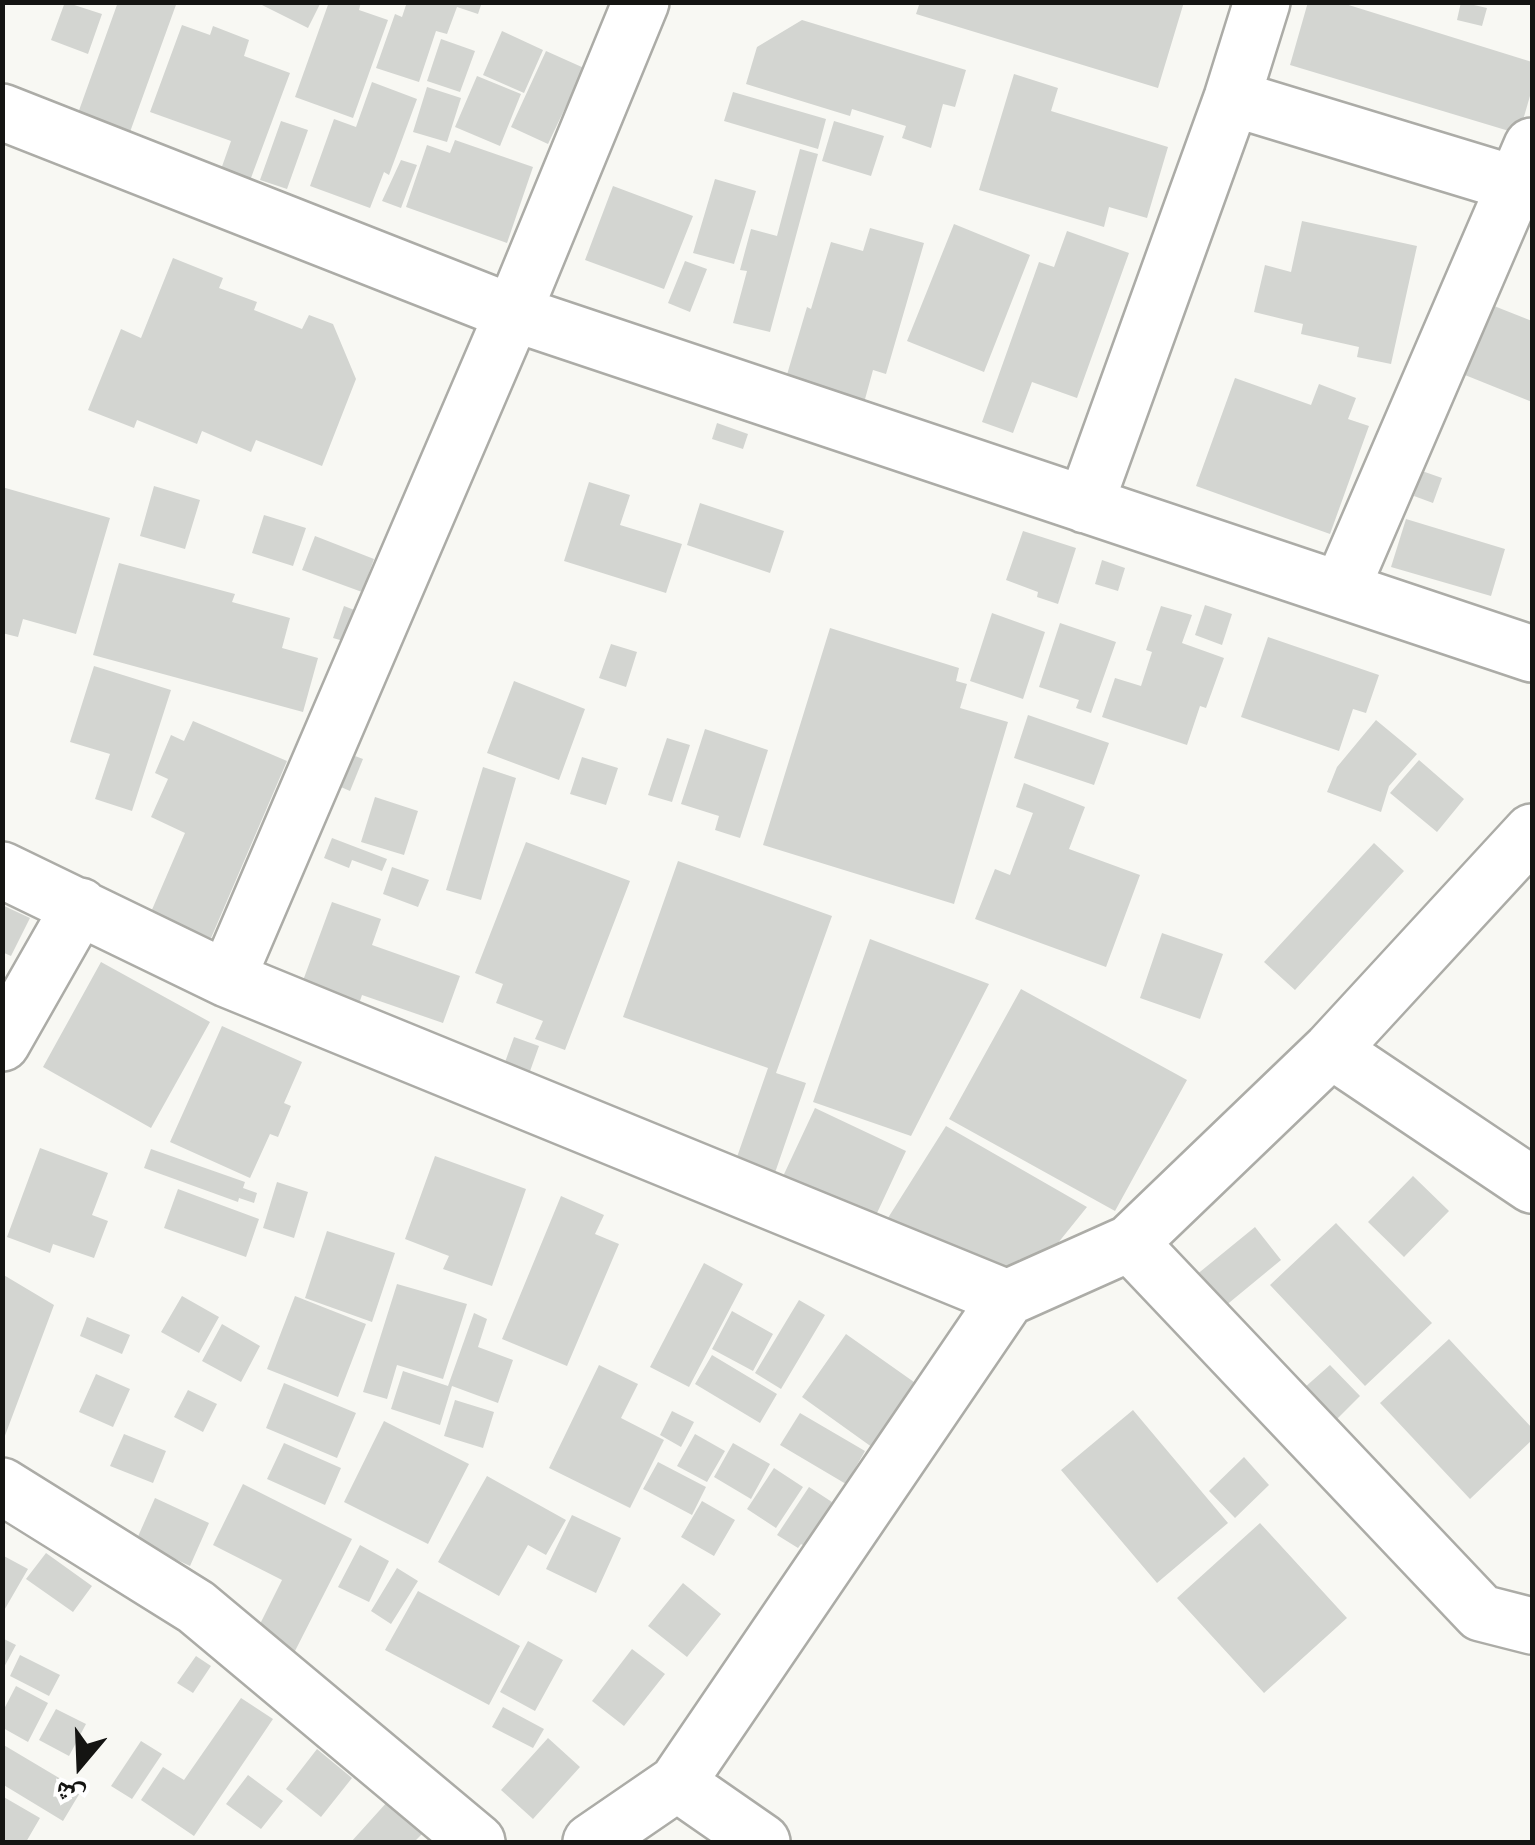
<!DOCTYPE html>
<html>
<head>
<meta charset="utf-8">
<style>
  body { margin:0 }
  #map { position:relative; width:1535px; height:1845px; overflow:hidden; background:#f8f8f3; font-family:"Alegreya Sans","Noto Naskh Arabic",sans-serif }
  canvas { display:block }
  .frame { position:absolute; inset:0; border:5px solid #141412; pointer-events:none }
  .north { position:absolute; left:30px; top:1715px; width:100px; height:100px; -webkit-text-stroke:8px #fff; paint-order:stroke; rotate:199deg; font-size:28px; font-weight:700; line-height:40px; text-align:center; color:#141412 }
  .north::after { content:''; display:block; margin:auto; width:35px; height:45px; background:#141412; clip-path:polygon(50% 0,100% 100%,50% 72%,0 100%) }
</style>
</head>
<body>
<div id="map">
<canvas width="1535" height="1845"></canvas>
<div class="frame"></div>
<div class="north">ش</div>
</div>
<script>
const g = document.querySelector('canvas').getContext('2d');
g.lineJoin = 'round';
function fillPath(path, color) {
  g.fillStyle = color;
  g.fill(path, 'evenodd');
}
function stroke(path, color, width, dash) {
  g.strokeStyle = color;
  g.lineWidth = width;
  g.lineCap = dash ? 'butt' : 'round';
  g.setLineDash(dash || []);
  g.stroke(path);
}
fillPath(new Path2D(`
  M65,2L102,14L88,54L51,40Z
  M118,2H177L126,143L77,116Z
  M256,2H321L308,28Z
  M329,2H361L359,10L388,20L353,118L295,97Z
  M407,2H482L478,14L457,7L447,34L436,31L419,82L376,68L395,14L402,17Z
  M920,2H1184L1158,88L916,14Z
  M1308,2H1339L1532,62V89L1519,134L1290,65Z
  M1461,2L1487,8L1482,26L1457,20Z
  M802,20L966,70L955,107L943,104L931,148L902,138L906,126L852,109L850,116L746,84L757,47Z
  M182,25L210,35L213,26L249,40L244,56L290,73L248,186L219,175L231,141L150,112Z
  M502,31L543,50L524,93L483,75Z
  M441,39L475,51L460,92L427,81Z
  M546,51L584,68L548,144L511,127Z
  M1014,74L1058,88L1051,111L1168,147L1147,218L1109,207L1104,227L979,190Z
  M477,76L521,94L500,146L455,127Z
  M372,82L417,99L389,175L384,172L370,208L310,186L334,119L356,127Z
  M427,87L461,98L447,142L413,132Z
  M733,92L826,119L818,149L724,121Z
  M281,121L308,130L287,189L260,180Z
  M834,121L884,136L871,176L822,161Z
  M455,140L533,167L507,243L406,207L427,145L450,153Z
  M800,149L818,154L770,332L733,323L747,271L740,270L751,229L777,236Z
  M401,160L417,165L401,208L382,201Z
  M715,179L756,191L734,264L693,253Z
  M613,186L693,216L664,289L585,260Z
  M1302,221L1417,246L1391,364L1357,357L1359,347L1301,334L1303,324L1254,312L1265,265L1291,272Z
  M954,224L1030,255L984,372L907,341Z
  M870,228L924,243L886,374L873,370L862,410L786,378L807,307L811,309L831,242L863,251Z
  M1067,231L1129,253L1077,398L1032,382L1013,433L982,422L1039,262L1054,267Z
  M173,258L223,278L219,288L257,302L254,310L302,329L309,315L333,324L356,379L322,466L256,440L251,452L202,431L197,444L137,420L134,428L88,410L121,329L141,338Z
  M685,261L707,269L690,312L668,303Z
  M1489,304L1532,321V402L1460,373Z
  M1235,378L1311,405L1319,384L1356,398L1348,419L1369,426L1330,534L1196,486Z
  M717,423L748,434L743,449L712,439Z
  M1422,471L1442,478L1433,503L1414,496Z
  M589,482L630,495L620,525L682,544L666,593L564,561Z
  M154,486L200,500L185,549L140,536Z
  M2,487L110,518L76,634L23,619L18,637L2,633Z
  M700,503L784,531L770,573L687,545Z
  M264,515L306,528L293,566L252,553Z
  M1406,519L1505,549L1491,596L1391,567Z
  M1023,531L1076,548L1058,604L1037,597L1038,592L1006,580Z
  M315,536L374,559L362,592L302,570Z
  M1102,560L1125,568L1118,591L1095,584Z
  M119,563L235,594L232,602L290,618L282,648L318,658L303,712L93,655Z
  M1205,605L1232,614L1222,645L1195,635Z
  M344,606L357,611L347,642L333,638Z
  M1161,606L1192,615L1182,643L1224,658L1206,708L1200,706L1187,745L1102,717L1115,678L1141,686L1152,652L1146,650Z
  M992,613L1045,632L1023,699L970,681Z
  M1060,623L1116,642L1091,713L1076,708L1079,700L1039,687Z
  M830,628L959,668L956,681L967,684L960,708L1008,722L954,904L763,845Z
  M1268,637L1379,675L1366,713L1353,709L1339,751L1241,717Z
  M611,644L637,652L626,687L599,678Z
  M94,666L171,690L132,811L95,799L110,754L70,742Z
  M514,681L585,709L559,780L487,753Z
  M1028,715L1109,743L1094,785L1014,758Z
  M1376,720L1417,754L1389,786L1381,812L1327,792L1337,767Z
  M193,721L287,761L211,938L151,912L185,833L151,817L168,779L155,773L171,735L184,741Z
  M705,729L768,750L740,838L715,830L719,816L681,804Z
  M667,738L690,745L672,802L648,795Z
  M347,753L363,759L350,791L334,784Z
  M582,757L618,768L606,805L570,794Z
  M1419,760L1464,799L1437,832L1390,793Z
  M483,767L516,778L481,900L446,890Z
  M1024,783L1085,807L1069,849L1140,875L1106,967L975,919L995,869L1010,875L1033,813L1016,807Z
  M375,797L418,811L404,855L361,842Z
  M332,838L387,859L382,871L352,860L349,868L324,858Z
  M526,842L630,881L565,1050L535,1039L543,1021L496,1003L503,984L475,973Z
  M1374,843L1404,871L1295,990L1264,962Z
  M678,861L832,916L776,1073L806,1083L768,1193L729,1180L768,1068L623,1017Z
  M392,867L429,880L418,907L383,894Z
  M332,902L381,919L372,945L460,976L443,1023L362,995L358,1007L301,986Z
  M2,905L30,918L11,956L2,952Z
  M1162,933L1223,954L1200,1019L1140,998Z
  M870,939L989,984L911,1136L813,1102Z
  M101,962L210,1022L151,1128L43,1067Z
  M1021,989L1187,1080L1115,1211L949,1119Z
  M222,1026L302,1062L284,1103L291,1106L278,1137L270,1134L250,1178L170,1142Z
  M514,1037L539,1046L529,1074L504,1065Z
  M815,1108L906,1151L870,1228L778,1187Z
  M946,1126L1087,1207L1037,1269L1020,1259L1001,1283L881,1229Z
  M40,1148L108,1173L92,1215L108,1221L94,1258L53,1244L50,1253L7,1237Z
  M151,1149L245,1182L243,1188L257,1193L254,1203L239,1198L238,1202L144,1168Z
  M435,1156L526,1189L492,1286L443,1269L449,1256L405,1239Z
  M1413,1176L1449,1211L1404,1257L1368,1222Z
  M277,1182L308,1192L294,1238L263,1228Z
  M178,1189L259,1219L246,1257L164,1228Z
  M561,1196L604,1215L595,1234L619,1244L567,1366L502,1339Z
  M1336,1223L1432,1323L1365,1386L1270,1285Z
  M1255,1227L1281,1260L1207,1321L1179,1289Z
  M327,1231L395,1253L372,1322L305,1298Z
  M704,1263L743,1284L689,1387L650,1367Z
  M2,1274L54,1305L3,1441H2Z
  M397,1284L467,1304L443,1379L397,1365L387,1399L363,1392Z
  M182,1296L219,1317L199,1353L161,1332Z
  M295,1296L366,1324L338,1397L267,1369Z
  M799,1300L825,1315L781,1389L755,1373Z
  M732,1311L773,1334L753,1371L712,1349Z
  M474,1313L487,1319L478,1347L513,1360L498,1403L452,1386L440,1425L391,1409L403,1371L448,1386Z
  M87,1317L130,1335L122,1354L80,1336Z
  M222,1324L260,1346L241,1382L202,1361Z
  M846,1334L921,1387L876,1450L802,1397Z
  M1449,1339L1532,1428V1440L1470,1499L1380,1403Z
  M712,1355L777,1394L760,1423L695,1384Z
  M599,1365L638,1384L621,1418L664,1440L630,1508L549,1468Z
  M1330,1365L1360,1396L1335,1421L1304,1388Z
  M96,1374L130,1389L113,1427L79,1412Z
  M284,1383L356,1413L337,1458L266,1428Z
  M188,1390L217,1404L203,1432L174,1417Z
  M455,1400L494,1412L483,1448L444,1436Z
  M1133,1410L1228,1523L1157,1583L1061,1470Z
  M672,1411L694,1422L681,1447L660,1435Z
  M800,1413L865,1451L846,1484L780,1445Z
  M384,1421L469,1464L428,1544L344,1502Z
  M124,1434L166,1451L153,1483L110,1466Z
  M695,1434L725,1451L707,1482L677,1466Z
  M284,1443L341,1468L325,1505L267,1479Z
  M733,1443L770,1464L751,1499L714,1477Z
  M1244,1457L1269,1485L1235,1518L1209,1491Z
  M658,1462L706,1487L692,1515L643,1489Z
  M774,1468L803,1487L776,1528L747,1509Z
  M487,1476L566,1520L546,1555L528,1545L499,1596L438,1562Z
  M243,1484L352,1539L295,1651L256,1632L282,1580L213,1545Z
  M809,1487L832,1502L827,1511L831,1513L808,1548L801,1544L798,1548L777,1535Z
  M155,1498L209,1523L190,1566L136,1541Z
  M702,1501L735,1520L714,1556L681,1537Z
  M572,1515L621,1538L596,1593L546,1569Z
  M1260,1523L1347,1618L1264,1693L1177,1598Z
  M360,1545L389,1561L369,1602L338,1587Z
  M46,1553L92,1586L73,1612L26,1579Z
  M2,1555L28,1569L2,1614Z
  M397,1568L418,1581L391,1624L371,1611Z
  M683,1583L721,1614L687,1657L648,1626Z
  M418,1591L520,1646L489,1705L385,1650Z
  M2,1638L16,1645L2,1671Z
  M528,1641L563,1660L535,1711L500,1692Z
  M632,1649L665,1674L624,1726L592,1701Z
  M20,1655L60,1675L49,1696L10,1676Z
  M196,1656L211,1666L193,1693L177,1683Z
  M16,1686L48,1703L28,1742L3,1728V1711Z
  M241,1698L273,1719L194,1836L141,1800L163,1767L184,1780Z
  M503,1707L544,1729L533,1748L492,1727Z
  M56,1709L86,1724L69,1756L39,1740Z
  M548,1738L580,1767L533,1819L501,1790Z
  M141,1741L162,1754L132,1799L111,1786Z
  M2,1744L81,1791L63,1821L2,1784Z
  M317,1749L352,1778L321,1817L286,1789Z
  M248,1775L283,1801L261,1829L226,1804Z
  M2,1796L40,1818L26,1842H2Z
  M388,1801L424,1832L414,1842H351Z`), '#d3d5d1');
const street = new Path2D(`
  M1232,98L1515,184
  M2,112L513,313L1532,654
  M1085,505L1232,98L1262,2
  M1341,589L1532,146
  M2,870L227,979L1007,1298
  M227,979L513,313L641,2
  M2,1043L80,906
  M1331,1050L1532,1185
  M1130,1243L1481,1613L1532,1626
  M2,1486L196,1607L477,1842
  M677,1783L762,1842
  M591,1842L677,1783L1007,1298L1130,1243L1331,1050L1532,832`);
stroke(street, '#acaca7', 60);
stroke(street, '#fff', 55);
</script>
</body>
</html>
